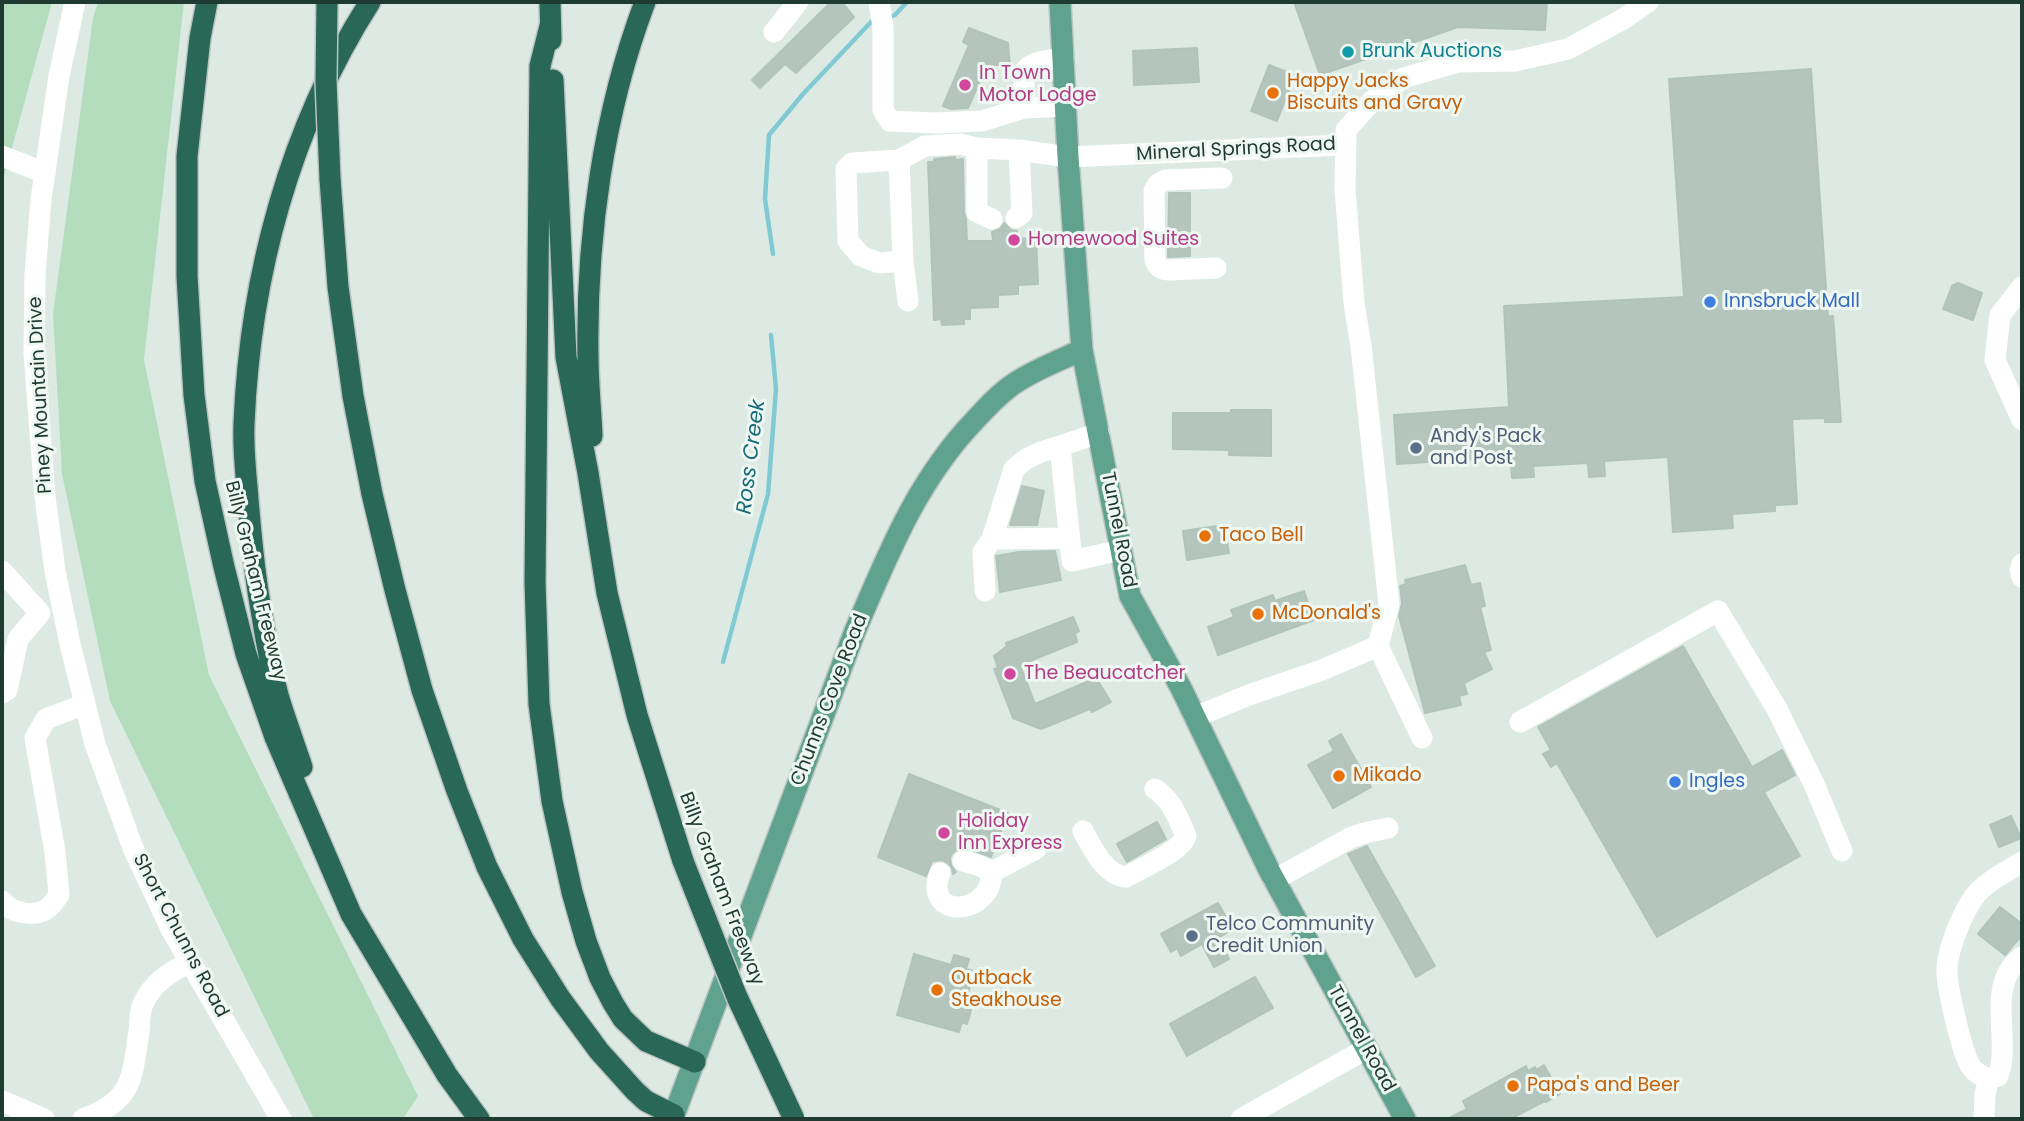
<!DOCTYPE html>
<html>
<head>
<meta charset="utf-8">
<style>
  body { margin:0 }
  #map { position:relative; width:2024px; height:1121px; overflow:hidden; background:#ddeae4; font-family:Poppins,sans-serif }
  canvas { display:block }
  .frame { position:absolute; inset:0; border:4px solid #1e3a31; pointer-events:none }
</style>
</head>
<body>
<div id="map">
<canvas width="2024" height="1121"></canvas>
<div class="frame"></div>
</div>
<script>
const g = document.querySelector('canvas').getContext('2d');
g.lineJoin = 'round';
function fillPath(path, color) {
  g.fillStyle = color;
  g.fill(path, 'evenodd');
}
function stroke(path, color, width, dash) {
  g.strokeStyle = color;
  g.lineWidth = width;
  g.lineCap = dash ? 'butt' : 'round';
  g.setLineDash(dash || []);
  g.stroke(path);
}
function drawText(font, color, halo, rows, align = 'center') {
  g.font = font + ' Poppins,sans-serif';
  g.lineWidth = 6;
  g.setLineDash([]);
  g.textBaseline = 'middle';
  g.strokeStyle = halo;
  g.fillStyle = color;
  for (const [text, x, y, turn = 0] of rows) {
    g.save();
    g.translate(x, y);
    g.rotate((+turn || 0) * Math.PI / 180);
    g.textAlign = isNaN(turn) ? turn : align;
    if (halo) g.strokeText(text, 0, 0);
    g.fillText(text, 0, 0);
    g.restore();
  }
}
fillPath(new Path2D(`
  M2,2H52L2,184Z
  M98,2H184L144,360L209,675L418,1096L403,1119H314L110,701L62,474L53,314L93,18Z`), '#b4ddbd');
stroke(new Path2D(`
  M887,18L895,15L907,2
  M773,254L765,199L769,135L803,94L871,22L875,21
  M723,662L768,494L776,389L771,335`), '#81cad3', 4.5);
const building = new Path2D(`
  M831,2H842L854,17L796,73L785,64L760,88L752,80Z
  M1294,2H1547L1545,30L1458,27L1320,75Z
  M969,28L1008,43L1010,65H987L968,108L951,109L943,106L969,45L963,42Z
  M1197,48L1199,82L1134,85L1133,51Z
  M1269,65L1295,75L1277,121L1251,111Z
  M1811,69L1828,317L1833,316L1841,422H1825V418L1792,419L1797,504L1775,505V511L1732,514L1733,528L1673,532L1668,457L1604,461L1605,476L1589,477L1588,463L1533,466L1534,477L1512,478L1510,457L1397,464L1394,415L1509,407L1504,306L1684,297L1669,79Z
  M955,157V160L963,159L964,212L966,219L967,241H993L992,232L1000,229L1004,223L1011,230L1017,231V239L1036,238L1038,284L1018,285V294L998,295V307L970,308V319H964V324L942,325L941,319L934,320L928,162H934V159Z
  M1169,193H1190V256L1168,257Z
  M1958,283L1982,293L1973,320L1943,309L1952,286Z
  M1231,410H1271V456L1229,455V450L1173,449V413H1231Z
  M1022,486L1044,491L1037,525H1010Z
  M1224,525L1229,553L1187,560L1183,531Z
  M1055,551L1061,580L1000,592L996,556L1019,552Z
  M1465,565L1471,585L1480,583L1485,606L1480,607L1491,650L1484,652L1492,669L1464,683L1467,694L1459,696L1461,705L1425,713L1399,616L1402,603L1400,586L1406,584L1405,580Z
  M1304,591L1314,620L1218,655L1208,627L1234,617L1231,610L1273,595L1275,601Z
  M1073,617L1079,631L1075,633L1077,642L1020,665L1035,704L1096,678L1111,702L1092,712L1090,709L1041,729L1013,718L994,669L998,668L994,656L1007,646L1006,643Z
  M1683,646L1752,767L1782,750L1795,775L1764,792L1800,856L1657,937L1557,763L1551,767L1543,754L1551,750L1538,727Z
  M1341,734L1371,787L1333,808L1308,765L1334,751L1329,741Z
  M909,774L1008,813L991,857L966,848L959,849L953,852L950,858L951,865L956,872L953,874L952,868L948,863L942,860L934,861L933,859L926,876L878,857Z
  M2011,816L2021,838L1999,847L1990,825Z
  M1157,822L1166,839L1127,862L1117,844Z
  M1367,846L1435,966L1416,977L1348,854Z
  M1218,903L1233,929L1218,938L1229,959L1214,967L1202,944L1181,956L1177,948L1171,952L1161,934Z
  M2000,907L2022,924V935L2005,955L1978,934Z
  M914,954L951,965L954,955L969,959L966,969L974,971L964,1008L971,1010L967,1024L962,1022L959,1032L897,1015Z
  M1255,977L1273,1008L1187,1056L1170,1024Z
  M1544,1065L1560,1094L1546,1102L1545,1101L1510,1119H1447L1467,1109L1463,1101L1526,1066L1528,1071L1535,1067L1536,1070Z`);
fillPath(building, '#b3c5bc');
stroke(building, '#b0c4ba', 2);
const major = new Path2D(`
  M1060,2L1068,157L1082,350L1130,596L1181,688L1269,870L1405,1119
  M674,1115L855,631C888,554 917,480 976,419C988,406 1000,393 1015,383C1036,369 1060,360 1082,350`);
const highway = new Path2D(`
  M207,2L200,38L187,156V276L194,395L205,481L224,567L246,654L275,737L351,914L447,1075L479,1119
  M550,2L551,40
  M550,26L540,66L535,582L539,704L552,801L572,892L586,941L600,978L613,1003L623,1019L646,1041L695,1062
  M553,80L566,357L588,473L607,593L637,715L683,861
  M330,179L338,287L353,396L372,494L395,590L422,690L457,791L487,867L523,939L560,998L599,1051L635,1091L646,1101L674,1115
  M592,436C591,410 588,383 588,357C586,238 603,113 645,2
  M302,767C295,746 287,724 280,702C270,669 265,632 259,598C253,561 250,525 247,487C245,466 243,445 244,424C250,276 290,127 370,2`);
stroke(major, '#bcc4c1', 24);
stroke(highway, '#bcc4c1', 24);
stroke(new Path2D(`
  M75,2L59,76L41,199L35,275L34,353L45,497L55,571L70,644L95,744L133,848L171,929L281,1119
  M879,2L883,27V110L890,121L934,123L982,121L1024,108L1065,106
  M774,32L798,2
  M1024,108V73C1030,60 1050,61 1063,58
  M977,148V212L992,219
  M2,156L45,173
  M899,160L903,261
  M1016,218L1022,213L1019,150
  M1216,268L1170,270C1162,270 1158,268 1155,260L1154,191L1158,184L1165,180L1222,178
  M2022,287L2000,315L1995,360L2022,420
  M908,301L903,261L879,263L861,256L848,241L846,169L852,163L899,160L925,146L960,144L977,148L1019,150L1068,157L1345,145
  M1099,433L1060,446L1072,561L1121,550
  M992,539L1069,538
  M2022,564L2020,570L2022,577
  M2,571L40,613L18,639L7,690L2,693
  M985,591L983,552L992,539L1014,469L1026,459L1041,452L1060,446
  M1195,717L1249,695L1322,670L1378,646
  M1520,722L1718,611L1777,709L1814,784L1842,851
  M1422,738L1378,646L1389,604L1361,346L1354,303L1345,189L1346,130L1372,101L1403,78L1459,62L1515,61L1568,49L1625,18L1648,2
  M1083,831C1092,848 1106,876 1126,877C1141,868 1181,852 1186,836C1178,818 1172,800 1155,789
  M992,872L1036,849
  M940,873C922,919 991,918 992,872L978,865L963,861
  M1274,880L1350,838L1364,833L1388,828
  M2,901C11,913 35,918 48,908C52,906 56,898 59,895L55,852L35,738L46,719L85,704
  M1989,1079C1982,1076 1976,1074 1971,1067C1962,1054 1946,984 1947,968C1948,948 1963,912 1974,897C1985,882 2006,872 2022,862
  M1989,1079L1998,1076C2012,1039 1984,985 2022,957
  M2,1101L44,1119
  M83,1119C133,1101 132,1079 139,1031C140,1023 139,1012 143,1004C152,983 170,972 190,962
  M1241,1119L1366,1049
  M1984,1119L1985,1094L1989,1079`), '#fff', 21);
stroke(major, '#5fa28e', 21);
stroke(highway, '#296757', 21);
const highwayBridge = new Path2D(`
  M327,2L326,81L330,179
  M683,861L737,997L794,1119`);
stroke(highwayBridge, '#bcc4c1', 24, []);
stroke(highwayBridge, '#296757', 21);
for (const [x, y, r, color] of [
  [1348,52,7,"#0f9aa8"],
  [965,85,7,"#d1479c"],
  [1273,93,7,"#e8710a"],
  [1014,240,7,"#d1479c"],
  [1710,302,7,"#3f7fe0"],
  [1416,448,7,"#5c6f8a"],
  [1205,536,7,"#e8710a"],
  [1258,614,7,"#e8710a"],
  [1010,674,7,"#d1479c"],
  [1339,776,7,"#e8710a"],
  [1675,782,7,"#3f7fe0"],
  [944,833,7,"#d1479c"],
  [1192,936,7,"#5c6f8a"],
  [937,990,7,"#e8710a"],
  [1513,1086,7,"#e8710a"]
]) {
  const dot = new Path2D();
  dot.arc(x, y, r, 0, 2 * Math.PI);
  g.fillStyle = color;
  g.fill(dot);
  stroke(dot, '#eef7f2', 2.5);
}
drawText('19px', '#0d838f', '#eef7f2', [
  ["Brunk Auctions",1362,52]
], 'left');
drawText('19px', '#b23c85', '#eef7f2', [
  ["In Town",979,74],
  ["Motor Lodge",979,96],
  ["Homewood Suites",1028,240],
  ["The Beaucatcher",1024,674],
  ["Holiday",958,822],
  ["Inn Express",958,844]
], 'left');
drawText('19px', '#c56008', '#eef7f2', [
  ["Happy Jacks",1287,82],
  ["Biscuits and Gravy",1287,104],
  ["Taco Bell",1219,536],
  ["McDonald's",1272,614],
  ["Mikado",1353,776],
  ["Outback",951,979],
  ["Steakhouse",951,1001],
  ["Papa's and Beer",1527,1086]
], 'left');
drawText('19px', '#1e3a31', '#eef7f2', [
  ["Mineral Springs Road",1236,150,-3],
  ["Piney Mountain Drive",41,395,-93],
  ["Tunnel Road",1118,530,79],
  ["Billy Graham Freeway",255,581,76],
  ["Chunns Cove Road",830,700,-69],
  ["Billy Graham Freeway",721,889,69],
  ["Short Chunns Road",180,936,62],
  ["Tunnel Road",1361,1039,61]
]);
drawText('19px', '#366cbe', '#eef7f2', [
  ["Innsbruck Mall",1724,302],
  ["Ingles",1689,782]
], 'left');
drawText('19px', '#4e5e75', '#eef7f2', [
  ["Andy's Pack",1430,437],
  ["and Post",1430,459],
  ["Telco Community",1206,925],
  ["Credit Union",1206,947]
], 'left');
drawText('italic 21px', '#166c78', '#eef7f2', [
  ["Ross Creek",752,457,-83]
]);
</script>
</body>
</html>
